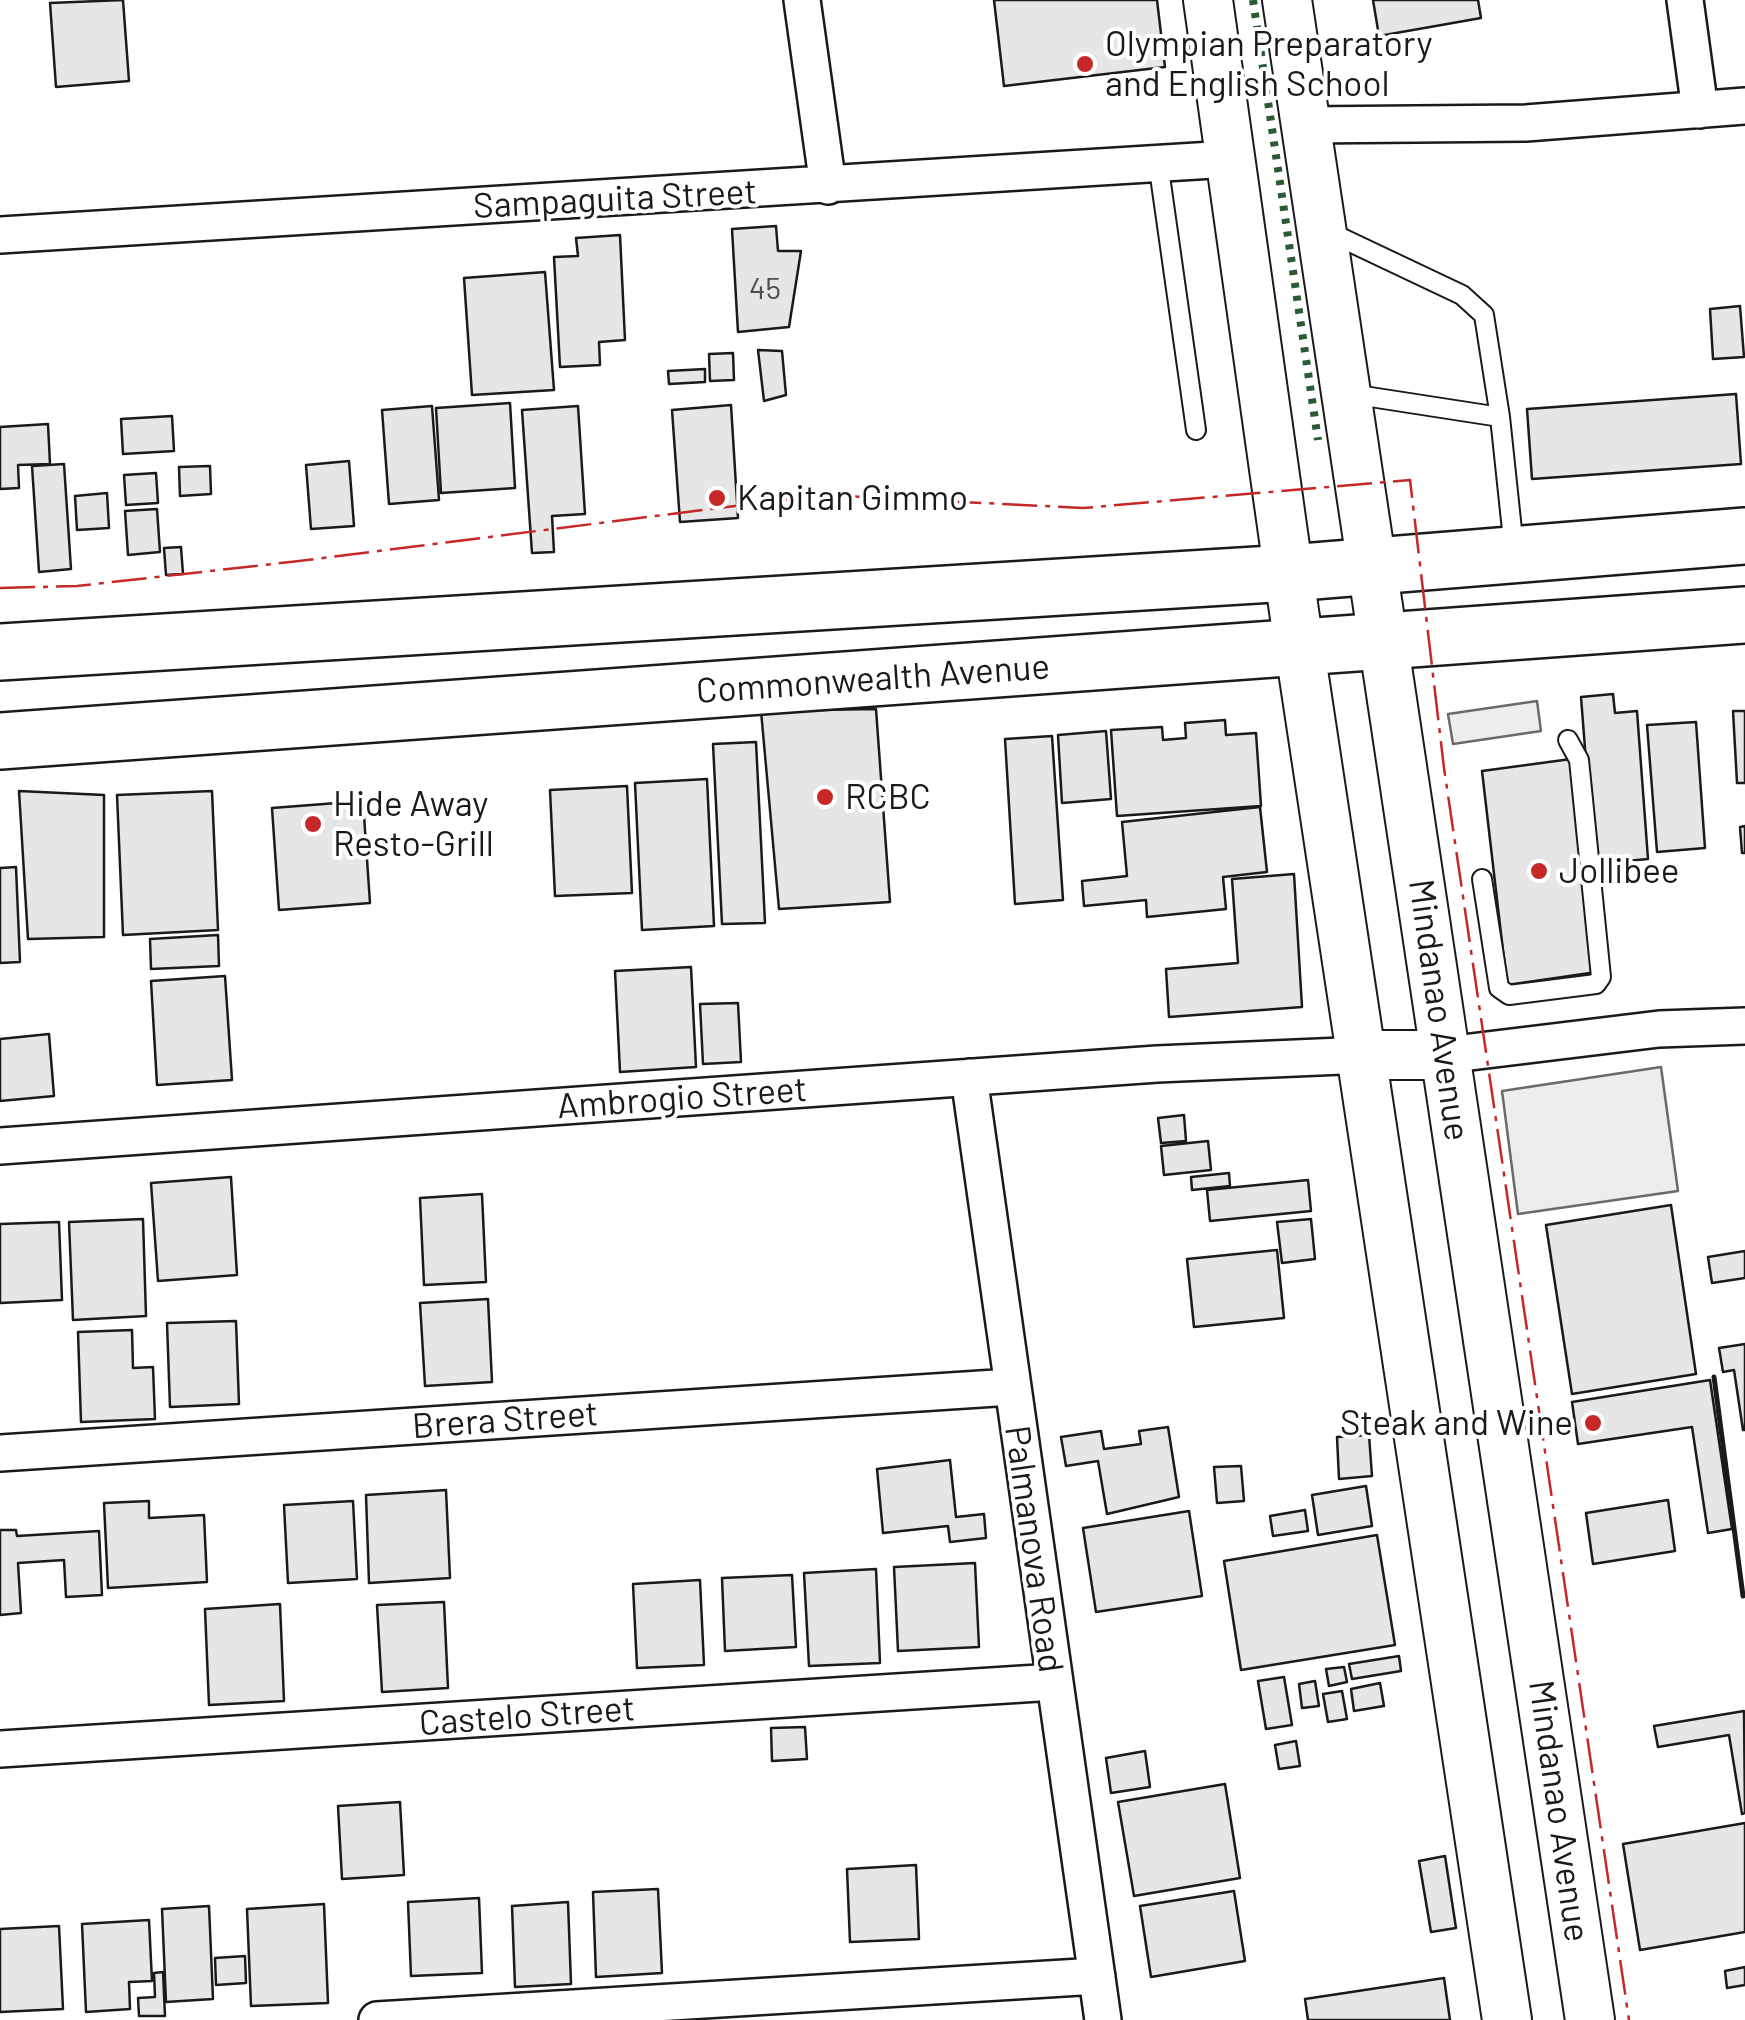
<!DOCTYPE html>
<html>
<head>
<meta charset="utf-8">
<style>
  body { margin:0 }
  canvas { display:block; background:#fff }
</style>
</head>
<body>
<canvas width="1745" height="2020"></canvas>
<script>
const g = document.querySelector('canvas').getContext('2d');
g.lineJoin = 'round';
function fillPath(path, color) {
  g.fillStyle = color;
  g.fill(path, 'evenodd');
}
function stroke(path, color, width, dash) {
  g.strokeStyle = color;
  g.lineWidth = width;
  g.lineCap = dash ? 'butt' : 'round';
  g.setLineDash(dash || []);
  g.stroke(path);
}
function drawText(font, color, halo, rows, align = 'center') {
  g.font = font + ' Barlow,sans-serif';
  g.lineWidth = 8;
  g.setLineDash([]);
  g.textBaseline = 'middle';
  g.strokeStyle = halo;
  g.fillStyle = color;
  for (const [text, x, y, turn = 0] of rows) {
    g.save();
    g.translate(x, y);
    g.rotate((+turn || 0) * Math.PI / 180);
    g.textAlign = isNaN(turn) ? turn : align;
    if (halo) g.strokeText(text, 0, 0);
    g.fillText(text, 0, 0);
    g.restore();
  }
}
const built = new Path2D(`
  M1537,701L1541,731L1453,744L1448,714Z
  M1661,1067L1678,1191L1518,1214L1502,1091Z`);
fillPath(built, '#ededed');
stroke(built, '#6a6a6a', 2.5);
const building = new Path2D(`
  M123,0L129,81L56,87L50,3Z
  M994,0H1157L1165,67L1004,86Z
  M1373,0H1478L1481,18L1379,36Z
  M776,226L778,251H801L789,327L738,332L732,229Z
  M620,235L625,340L599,342L600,365L560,367L554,257L578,256L576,238Z
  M545,272L554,390L472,395L464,278Z
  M1740,306L1744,357L1713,359L1710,309Z
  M758,350L782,351L786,395L764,401Z
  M733,353L734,380L710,381L709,354Z
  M705,369V382L669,384L668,371Z
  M1736,394L1741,464L1532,479L1527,409Z
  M510,403L515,488L441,493L436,408Z
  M731,405L738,518L680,522L672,410Z
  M432,406L439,500L389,504L382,410Z
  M578,406L585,514L552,516L554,552L532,553L522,410Z
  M172,416L174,451L123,454L121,419Z
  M48,424L50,464L18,465L19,488L0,489V427Z
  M349,461L354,526L311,529L306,465Z
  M64,464L71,569L39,572L32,466Z
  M210,466L211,494L180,496L179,467Z
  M156,473L158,503L126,505L124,475Z
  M107,493L109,528L77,530L75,496Z
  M157,509L160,552L128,555L125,511Z
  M181,547L183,574L166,575L164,548Z
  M1613,694L1615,713L1637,711L1648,859L1594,864L1581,697Z
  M876,709L890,902L779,909L761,711Z
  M1733,711H1745V783H1737Z
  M1225,720L1226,735L1256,733L1261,806L1117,816L1111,730L1162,727L1163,740L1186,738L1185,723Z
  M1696,722L1705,848L1657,852L1647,725Z
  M1106,731L1111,799L1062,803L1058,735Z
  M1052,736L1063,900L1015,904L1005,739Z
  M756,742L765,923L722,924L713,744Z
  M1571,759L1597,972L1507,985L1482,771Z
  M707,779L714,926L642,930L635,783Z
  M627,786L632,893L555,896L550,790Z
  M19,791L104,795V937L28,939Z
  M212,791L218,930L123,935L117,795Z
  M363,801L370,903L279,910L272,808Z
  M1260,807L1267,872L1223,877L1226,909L1147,917L1146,900L1084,906L1082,881L1127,876L1122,822Z
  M1745,826V853H1742L1740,827Z
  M16,867L20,962L0,963V868Z
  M1294,874L1302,1007L1169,1017L1166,969L1238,963L1232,879Z
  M218,935L219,966L151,969L150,939Z
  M691,967L696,1067L620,1072L615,971Z
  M225,976L232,1080L157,1085L151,981Z
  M738,1003L741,1062L703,1064L700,1004Z
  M49,1034L54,1096L0,1101V1039Z
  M1184,1115L1186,1141L1161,1143L1158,1118Z
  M1208,1141L1211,1170L1164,1175L1161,1146Z
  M1229,1173L1230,1186L1192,1190L1191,1177Z
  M231,1177L237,1275L158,1281L151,1183Z
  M1308,1180L1311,1211L1210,1221L1207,1190Z
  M482,1194L486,1282L424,1285L420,1198Z
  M1671,1205L1696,1374L1572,1394L1546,1225Z
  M143,1219L146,1316L73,1320L69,1222Z
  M1311,1219L1315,1259L1282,1263L1277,1222Z
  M59,1222L62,1300L0,1303V1224Z
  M1277,1250L1284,1318L1194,1327L1187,1259Z
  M1745,1251V1278L1712,1283L1708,1257Z
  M488,1299L492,1382L425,1386L420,1303Z
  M236,1321L239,1404L170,1407L167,1323Z
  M132,1330L133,1368L153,1367L155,1419L81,1422L78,1332Z
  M1745,1344V1430H1743L1734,1370L1723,1372L1719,1348Z
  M1710,1380L1732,1529L1708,1533L1692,1427L1578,1444L1572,1402Z
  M1168,1427L1179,1497L1107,1514L1098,1461L1066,1466L1061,1437L1101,1431L1104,1449L1141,1444L1139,1431Z
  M1369,1435L1372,1476L1339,1479L1337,1437Z
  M950,1460L956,1517L984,1514L986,1538L950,1542L948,1526L883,1533L877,1469Z
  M1241,1466L1244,1501L1217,1503L1214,1467Z
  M1366,1486L1372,1526L1318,1535L1312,1495Z
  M446,1490L450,1578L369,1583L366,1495Z
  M1668,1500L1675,1551L1593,1564L1586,1513Z
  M149,1501V1518L204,1515L207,1582L108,1588L104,1503Z
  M353,1501L357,1579L288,1583L284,1505Z
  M1305,1510L1308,1531L1273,1536L1270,1516Z
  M1189,1511L1202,1596L1096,1612L1083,1528Z
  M0,1530H16L17,1536L99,1531L102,1595L66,1597L64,1560L18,1563L21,1613L0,1615Z
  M1377,1535L1395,1645L1241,1670L1224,1561Z
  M975,1563L979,1647L898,1651L894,1567Z
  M876,1569L880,1663L809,1666L804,1573Z
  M792,1575L796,1647L725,1651L722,1578Z
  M700,1580L704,1665L637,1668L633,1584Z
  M444,1602L448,1688L382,1692L377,1605Z
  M280,1604L284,1701L209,1705L205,1609Z
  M1399,1656L1401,1671L1352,1679L1349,1664Z
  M1344,1667L1347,1682L1329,1686L1326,1669Z
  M1284,1677L1292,1725L1266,1729L1258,1681Z
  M1315,1681L1319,1706L1302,1708L1299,1684Z
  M1380,1683L1384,1706L1354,1711L1351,1689Z
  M1342,1691L1347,1719L1328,1722L1323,1694Z
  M1744,1711L1745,1813L1742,1814L1729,1735L1658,1747L1654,1726Z
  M805,1727L807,1759L772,1761L771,1728Z
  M1296,1741L1300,1766L1279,1769L1275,1745Z
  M1145,1751L1150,1787L1111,1793L1106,1758Z
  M1225,1784L1240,1878L1134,1896L1118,1802Z
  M400,1802L404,1875L342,1879L338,1806Z
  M1745,1823V1932L1640,1950L1623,1844Z
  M1445,1856L1456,1928L1431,1932L1419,1861Z
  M916,1865L919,1939L850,1942L847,1869Z
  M658,1889L662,1973L596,1977L593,1892Z
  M1234,1891L1245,1961L1151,1977L1140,1906Z
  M479,1898L482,1973L411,1976L408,1902Z
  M568,1902L571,1984L515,1987L512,1906Z
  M324,1904L328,2003L251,2006L247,1909Z
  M209,1906L213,1999L166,2002L162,1909Z
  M149,1920L152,1981L129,1982L130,2009L86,2012L82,1924Z
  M59,1926L63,2009L0,2012V1929Z
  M245,1956L246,1983L216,1985L215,1958Z
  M1745,1967V1985L1727,1988L1725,1971Z
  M163,1972L165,2016H139L138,1998L155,1997L154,1973Z
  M1444,1978L1450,2020H1308L1305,1999Z`);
fillPath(building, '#e6e6e6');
stroke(building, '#1a1a1a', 2.5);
const lane = new Path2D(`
  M1158,162L1196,430
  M1329,232L1462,295L1484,315L1500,417
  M1351,394L1500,417L1514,549
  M1482,879L1499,988L1509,995L1596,984L1601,977L1579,760L1568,740`);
const street = new Path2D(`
  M802,0L828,186
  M1685,0L1700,110
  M1305,125L1526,123L1745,106
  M0,235L1229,159
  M1446,1055L1659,1029L1745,1026
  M969,1077L1103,2020
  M0,1146L1157,1064L1365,1055
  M0,1453L1011,1387
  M0,1749L1054,1682
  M377,2020L1097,1976`);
const secondary = new Path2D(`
  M1208,0L1294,611L1507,2020
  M1287,0L1590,2020
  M1365,1055H1446`);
const primary = new Path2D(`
  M0,652L1289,573L1745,536
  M0,741L1745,615`);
stroke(lane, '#1a1a1a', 22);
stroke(street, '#1a1a1a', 40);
stroke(secondary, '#1a1a1a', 52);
stroke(primary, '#1a1a1a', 60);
stroke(lane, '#fff', 18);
stroke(street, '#fff', 35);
stroke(secondary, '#fff', 48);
stroke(primary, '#fff', 55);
stroke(new Path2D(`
  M1253,0L1318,440`), '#2b5a34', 8, [5, 8]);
stroke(new Path2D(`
  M1714,1377L1743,1596`), '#1a1a1a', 5);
stroke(new Path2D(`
  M0,588L77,586L299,561L822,495L1083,508L1410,480L1444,768L1629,2020`), '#c62828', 2.5, [35, 8, 5, 8]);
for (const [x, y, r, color] of [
  [1085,64,10,"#c62828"],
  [717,498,10,"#c62828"],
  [825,797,10,"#c62828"],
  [313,824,10,"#c62828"],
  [1539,871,10,"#c62828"],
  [1593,1423,10,"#c62828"]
]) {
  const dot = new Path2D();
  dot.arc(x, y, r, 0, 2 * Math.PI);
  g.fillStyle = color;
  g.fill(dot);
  stroke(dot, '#fff', 4);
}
drawText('30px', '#4d4d4d', null, [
  ["45",765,289]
]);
drawText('35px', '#1a1a1a', '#fff', [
  ["Olympian Preparatory",1105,44],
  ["and English School",1105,84],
  ["Kapitan Gimmo",737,498],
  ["RCBC",845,797],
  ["Hide Away",333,804],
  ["Resto-Grill",333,844],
  ["Jollibee",1559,871],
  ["Steak and Wine",1573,1423,"right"]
], 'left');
drawText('35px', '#1a1a1a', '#fff', [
  ["Sampaguita Street",615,199,-3],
  ["Commonwealth Avenue",873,679,-4],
  ["Mindanao Avenue",1439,1010,82],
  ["Ambrogio Street",682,1098,-4],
  ["Brera Street",505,1420,-4],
  ["Palmanova Road",1034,1549,82],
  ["Castelo Street",527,1716,-4],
  ["Mindanao Avenue",1559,1811,82]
]);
</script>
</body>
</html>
